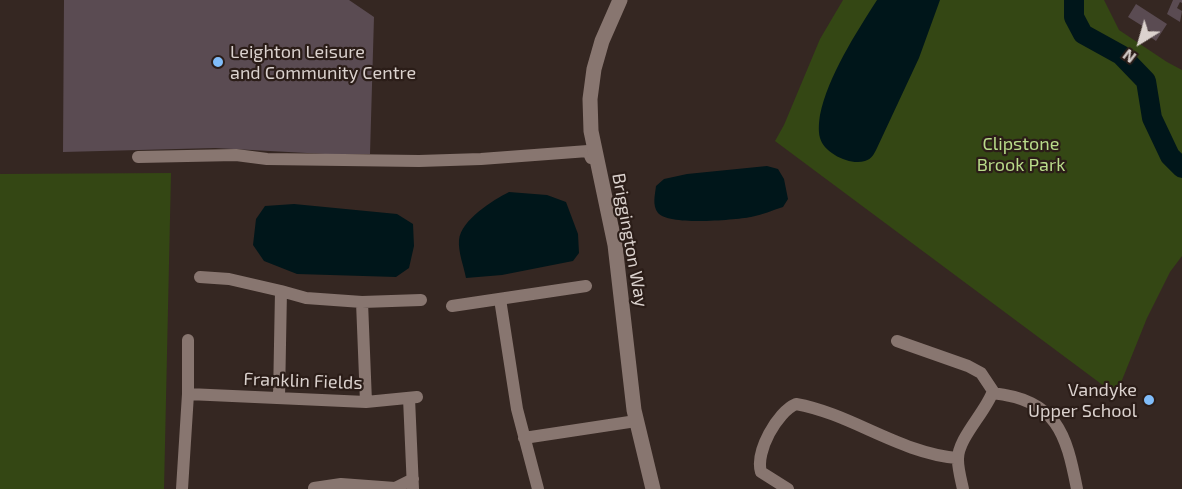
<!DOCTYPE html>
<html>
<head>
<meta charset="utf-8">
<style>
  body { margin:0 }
  #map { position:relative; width:1182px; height:489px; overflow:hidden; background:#352722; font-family:"Exo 2",sans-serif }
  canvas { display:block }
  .north { position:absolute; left:1110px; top:12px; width:60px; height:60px; -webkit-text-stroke:4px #2b1d18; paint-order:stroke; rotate:217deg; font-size:16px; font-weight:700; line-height:24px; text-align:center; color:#dbd2ce }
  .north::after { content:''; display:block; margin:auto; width:21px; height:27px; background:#dbd2ce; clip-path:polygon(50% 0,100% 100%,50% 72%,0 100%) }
</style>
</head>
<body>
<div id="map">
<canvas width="1182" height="489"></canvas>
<div class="north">N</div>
</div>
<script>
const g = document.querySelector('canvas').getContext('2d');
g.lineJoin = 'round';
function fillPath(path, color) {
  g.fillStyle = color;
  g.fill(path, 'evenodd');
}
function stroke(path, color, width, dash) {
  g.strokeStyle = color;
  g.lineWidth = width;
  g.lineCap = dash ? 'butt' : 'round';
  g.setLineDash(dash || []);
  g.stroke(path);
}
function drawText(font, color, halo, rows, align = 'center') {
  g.font = font + ' "Exo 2",sans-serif';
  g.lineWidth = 4.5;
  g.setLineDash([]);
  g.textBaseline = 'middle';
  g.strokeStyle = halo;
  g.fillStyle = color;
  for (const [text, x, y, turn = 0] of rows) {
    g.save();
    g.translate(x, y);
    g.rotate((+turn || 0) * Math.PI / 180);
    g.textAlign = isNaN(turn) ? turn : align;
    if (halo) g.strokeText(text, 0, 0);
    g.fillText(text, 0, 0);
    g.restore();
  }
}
fillPath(new Path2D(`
  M843,0H1074V17L1083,34L1121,55L1146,81L1152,118L1170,155L1182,168V256L1170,272L1147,318L1116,395L775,141L784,125L820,39Z
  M1076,0H1104L1119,30L1167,62L1182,70V162L1173,153L1156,118L1148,81L1123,53L1085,32L1077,17Z
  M171,173L164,489H0V174Z`), '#344714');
fillPath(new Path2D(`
  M877,0H940L919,58L877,148C874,154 872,159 865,161C850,166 824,153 820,138C818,131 819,121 820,115C828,76 856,33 877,0Z
  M767,166L778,169L784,179L788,199L783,207C773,210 762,215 751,217C734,220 669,226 658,213C652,205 655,195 656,186L664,179L687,174Z
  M509,192L547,195L566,202L578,234L579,253L573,261L502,275L466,278C464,267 458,252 459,240C461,220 493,200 509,192Z
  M294,204L397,214L413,224L414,246L409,268L396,277L297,274L264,261L253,245L256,219L265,206Z`), '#00161a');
stroke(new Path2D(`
  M1074,0V17L1083,34L1121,55L1146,81L1152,118L1170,156L1182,168`), '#00161a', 20);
fillPath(new Path2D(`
  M64,0H349L374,17L370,154H325L215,148L63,152Z
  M1173,0H1182V3L1180,2L1177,8L1182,11L1180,22L1167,14Z
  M1136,4L1167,24L1156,41L1149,36L1152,32L1128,17Z`), '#5a4b52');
stroke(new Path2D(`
  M138,157L236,155L267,159L419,161L481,159L588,151L591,158L596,157
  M200,277L229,279L281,291
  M500,299L517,409L538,489
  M362,302L421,300
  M452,306L586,286
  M897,341L968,366L981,373L993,391C986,412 957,439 958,460C958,469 961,480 963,489
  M992,393C1057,400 1066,433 1077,489
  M188,394L366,402L417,397
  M279,398L281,291L306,298L362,302L366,402
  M409,398L413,489
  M524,438L636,421
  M314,488L341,484L395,488L413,479
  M182,489L188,394V340
  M788,489L761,472C755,452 777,412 796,404C852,414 899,453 957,458`), '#887670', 12);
stroke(new Path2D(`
  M620,0L602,41L594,69L590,99L591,131L615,245L634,410L653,489`), '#887670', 15);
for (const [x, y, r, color] of [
  [218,62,6,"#80bdfa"],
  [1149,400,6,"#80bdfa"]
]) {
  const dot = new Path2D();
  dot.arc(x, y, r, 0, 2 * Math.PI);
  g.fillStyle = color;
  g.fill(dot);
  stroke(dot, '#2b1d18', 2);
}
drawText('18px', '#dbd2ce', '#2b1d18', [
  ["Leighton Leisure",230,52],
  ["and Community Centre",230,73],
  ["Vandyke",1137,390,"right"],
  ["Upper School",1137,411,"right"]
], 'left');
drawText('18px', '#b9db8a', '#2b1d18', [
  ["Clipstone",1021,144],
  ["Brook Park",1021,165]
]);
drawText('18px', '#dbd2ce', '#2b1d18', [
  ["Briggington Way",630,240,80],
  ["Franklin Fields",303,381,2]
]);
</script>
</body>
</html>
